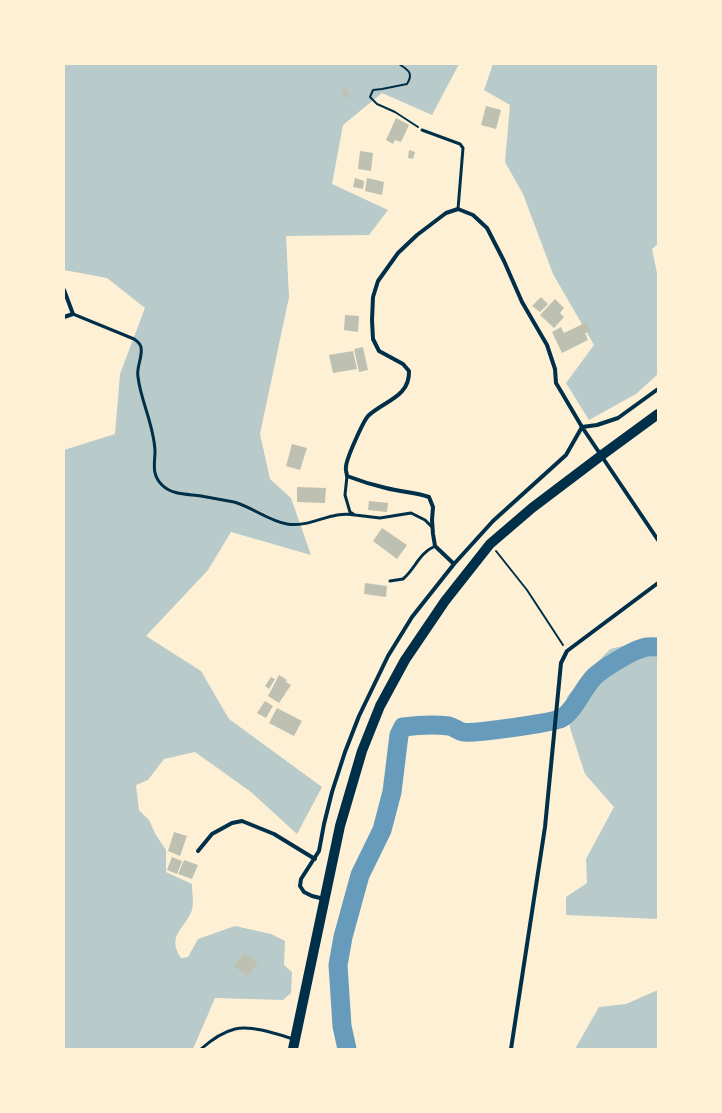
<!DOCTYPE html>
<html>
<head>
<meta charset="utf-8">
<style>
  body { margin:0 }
  #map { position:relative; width:722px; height:1113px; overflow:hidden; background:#fdf0d5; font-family:"Crimson Pro",serif }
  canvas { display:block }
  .frame { position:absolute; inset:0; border:65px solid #fdf0d5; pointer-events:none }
</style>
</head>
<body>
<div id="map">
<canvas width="722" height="1113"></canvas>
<div class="frame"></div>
</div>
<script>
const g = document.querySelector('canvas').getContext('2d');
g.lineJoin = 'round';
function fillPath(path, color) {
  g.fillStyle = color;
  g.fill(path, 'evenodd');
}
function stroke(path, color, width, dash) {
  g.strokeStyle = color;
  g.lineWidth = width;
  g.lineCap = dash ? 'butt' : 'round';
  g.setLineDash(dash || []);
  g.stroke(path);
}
fillPath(new Path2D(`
  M64,64H459L432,115L382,93L343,125L332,184L388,210L369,235L286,236L289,297L260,434L270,479L291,498L311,555L231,532L208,570L146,636L201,671L229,719L322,787L297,834L251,792L195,752L164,759L148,780L136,785L139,810L149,820L156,835L166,850V872L192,884C192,892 194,903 192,910C185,929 166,935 181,958L188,957L198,939L235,926L271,934L285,941L284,965L292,972L291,993L283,1000L215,998L193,1049H64V450L115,434L120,374L145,308L107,278L64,270Z
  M493,64H658V244L652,249L658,278V374L636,394L589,420L566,383L594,345L553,274L523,194L505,162L510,105L484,90Z
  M650,640L658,645V919L566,915V897L587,883L586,859L614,807L585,774L570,728L567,697L584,676L610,649Z
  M658,990V1049H575L599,1007L626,1004Z`), '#b9caca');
stroke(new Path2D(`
  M347,1049L342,1026L338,965L343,937L360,875L382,830L392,792L399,735L403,727C418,725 435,724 449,726C454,727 458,731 463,732C474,734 552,723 562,718C575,710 583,688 594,677C602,669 631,651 643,648C647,646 653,647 658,647`), '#669bbc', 19);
fillPath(new Path2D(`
  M342,89H348L349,97H343Z
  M486,106L501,110L496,129L481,125Z
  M396,118L409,125L401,142L395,140L393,144L386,140Z
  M409,150L415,152L413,159L408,158Z
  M360,151L373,153L371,171L358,169Z
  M355,178L364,181L363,189L353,187Z
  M367,178L384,182L382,195L365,191Z
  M541,297L548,304L540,312L532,306Z
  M555,299L564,308L560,313L564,317L554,328L540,315Z
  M345,315L359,316L358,332L344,330Z
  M587,322L591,331L585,333L588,340L562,353L552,332L561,327L564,333Z
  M363,347L368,370L359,372L354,349Z
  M353,351L357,369L333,373L329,355Z
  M292,444L307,448L300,470L286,466Z
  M297,487L326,488L325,503L297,502Z
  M369,501L388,503L387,512L368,510Z
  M382,528L407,545L397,559L373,541Z
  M365,583L387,586L386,597L364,594Z
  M279,675L287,680L286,682L291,685L279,703L268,696Z
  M271,677L275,679L269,689L265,686Z
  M265,701L273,706L266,718L257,713Z
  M277,708L302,721L294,736L269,723Z
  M174,832L187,836L180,856L168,851Z
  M172,857L182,861L177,874L167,870Z
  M184,860L198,865L192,879L178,874Z
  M244,953L258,962L248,976L234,966Z`), '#bec0b2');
stroke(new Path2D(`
  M399,64C408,70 414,73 407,84L382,89L373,90L370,97L377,104L395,112L418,127
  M496,551L527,590L563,645`), '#003049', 2);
stroke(new Path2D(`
  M422,130L460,144L463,148L458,209
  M73,314L134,339C137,341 140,343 141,347C143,357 136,367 138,377C141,402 154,425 155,451C155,463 151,474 162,485C172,495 187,494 201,496C212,498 223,500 234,502C252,507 269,521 287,524C311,528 331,510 355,515
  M347,476L345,495L350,512L355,515L380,518L411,513L425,520L432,527
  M390,581L403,579C416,568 418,554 435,546
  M201,1049C210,1041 223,1032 235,1029C251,1025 277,1034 293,1039`), '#003049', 3);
stroke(new Path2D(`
  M64,290L73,314L64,317
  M454,564L435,546L433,534L432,520L433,507L429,497C415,492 401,492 386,488C373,485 360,481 347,476C347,473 345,470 346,467C346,459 363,422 368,416C384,401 410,397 409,371L403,364L379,351L373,339L372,320L373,297L378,281L398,253L417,235L446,213L458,209L473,215L487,228L504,261L522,302L547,345L555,369L556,383L562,393L582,427L658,540
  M198,851L212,834L232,823L242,821L274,834L315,859
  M324,899L312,896L304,892L300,886L301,879L319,851L324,824L332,792L345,752L359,716L388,656L412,617L454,564L493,521L566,455L582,427L597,425L618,418L658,389
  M511,1049L545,827L561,663L567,651L658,583`), '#003049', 4);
stroke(new Path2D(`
  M293,1049L340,826L362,751L380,706L405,660L445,601L490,544L532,508L602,455L658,414`), '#003049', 10);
</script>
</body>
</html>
